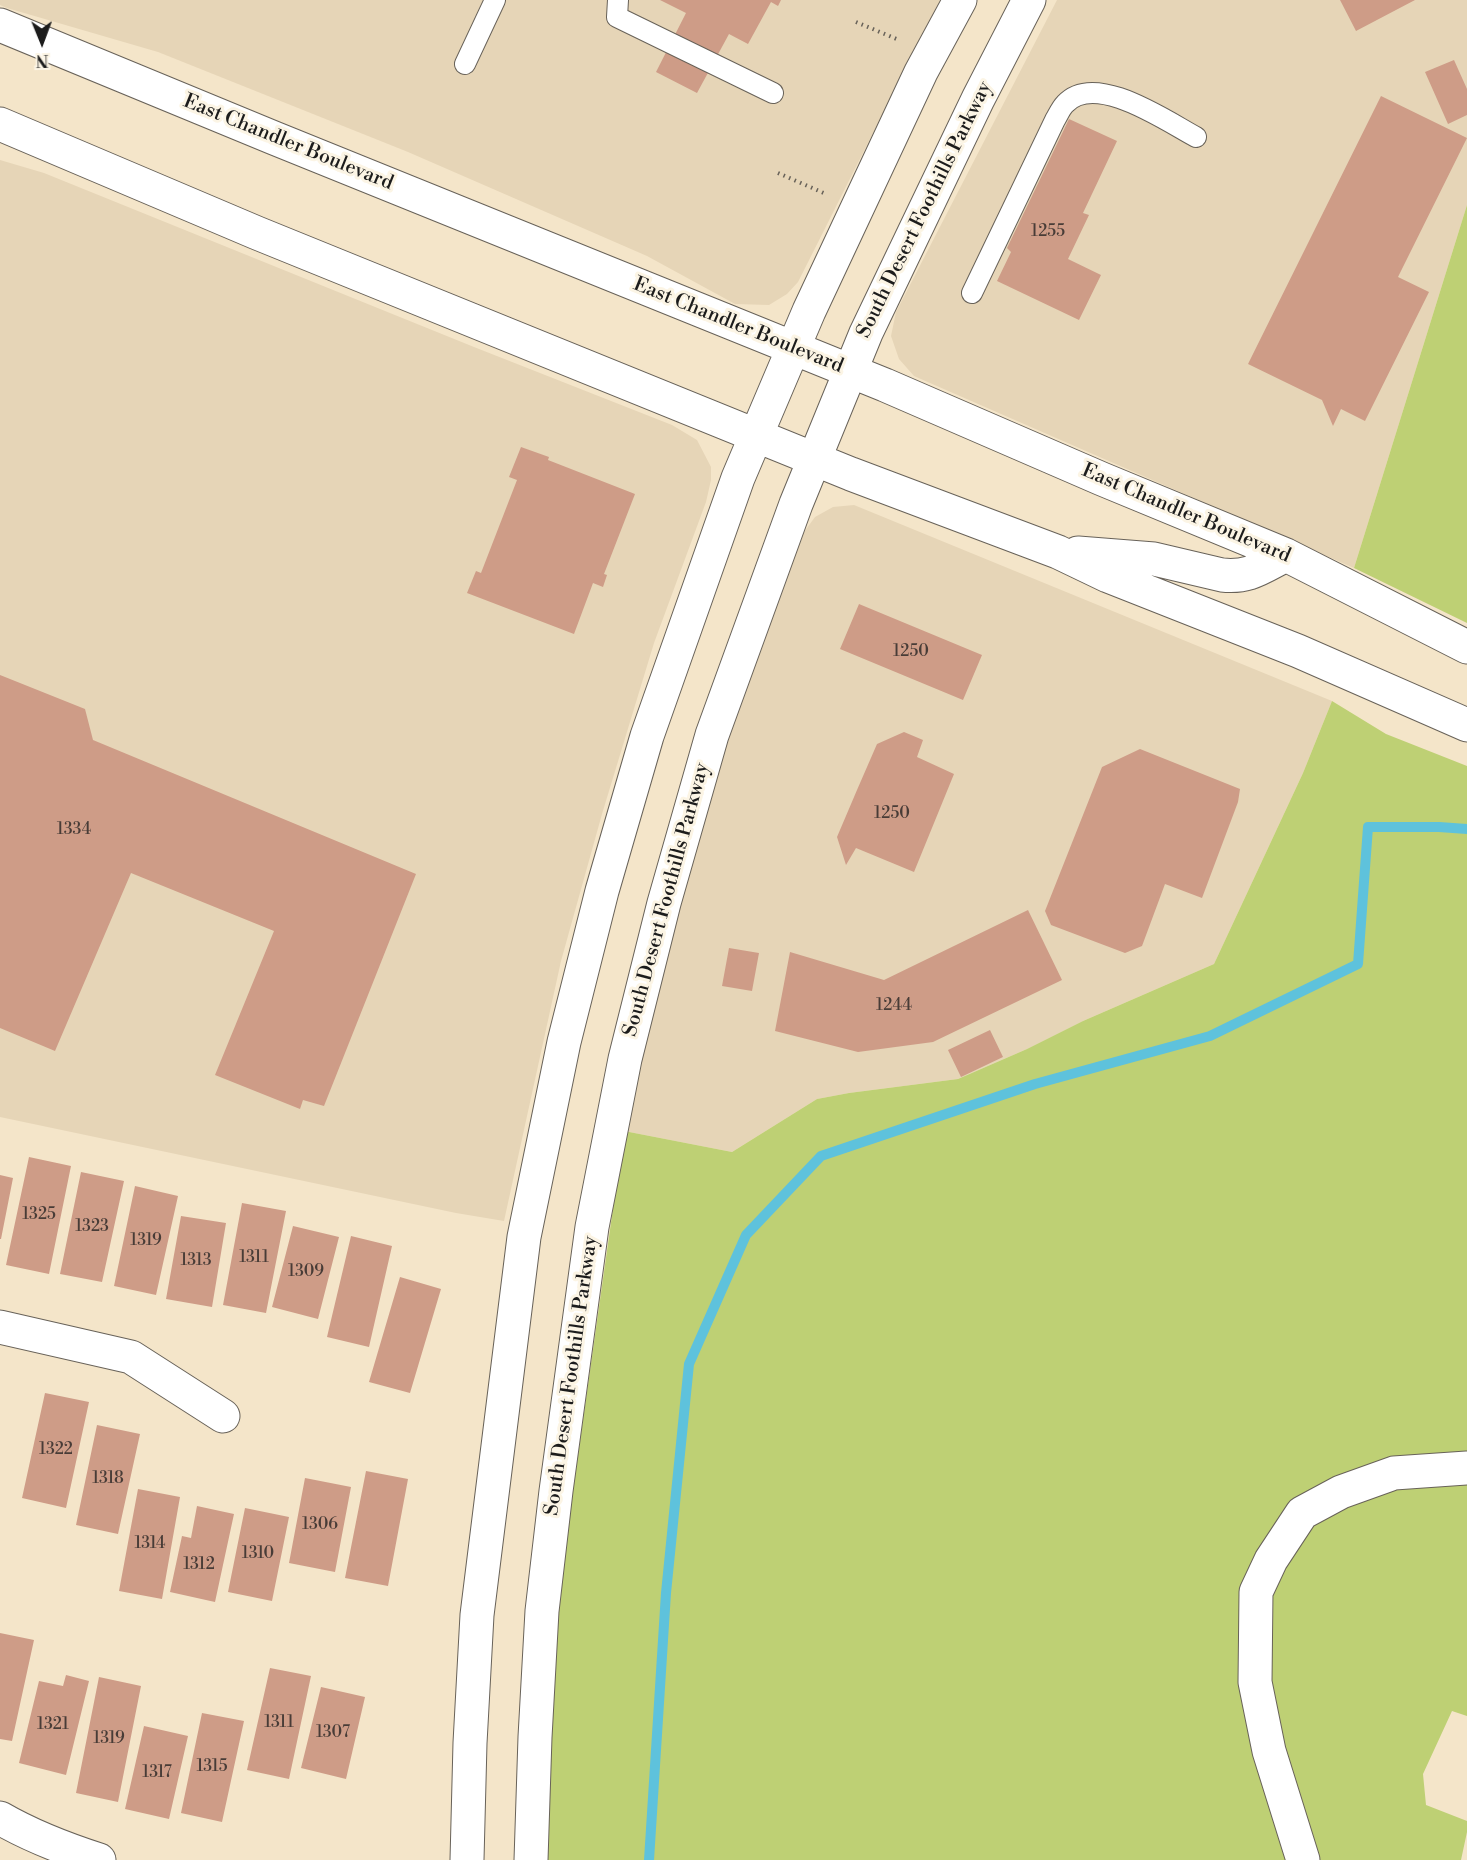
<!DOCTYPE html>
<html>
<head>
<meta charset="utf-8">
<style>
  body { margin:0 }
  #map { position:relative; width:1467px; height:1860px; overflow:hidden; background:#f4e5c9; font-family:"Libre Bodoni",serif }
  canvas { display:block }
  .north { position:absolute; left:12px; top:12px; width:60px; height:60px; -webkit-text-stroke:4px #fcf5e5; paint-order:stroke; rotate:179deg; font-size:16px; font-weight:700; line-height:24px; text-align:center; color:#1c1c1c }
  .north::after { content:''; display:block; margin:auto; width:21px; height:27px; background:#1c1c1c; clip-path:polygon(50% 0,100% 100%,50% 72%,0 100%) }
</style>
</head>
<body>
<div id="map">
<canvas width="1467" height="1860"></canvas>
<div class="north">N</div>
</div>
<script>
const g = document.querySelector('canvas').getContext('2d');
g.lineJoin = 'round';
function fillPath(path, color) {
  g.fillStyle = color;
  g.fill(path, 'evenodd');
}
function stroke(path, color, width, dash) {
  g.strokeStyle = color;
  g.lineWidth = width;
  g.lineCap = dash ? 'butt' : 'round';
  g.setLineDash(dash || []);
  g.stroke(path);
}
function drawText(font, color, halo, rows, align = 'center') {
  g.font = font + ' "Libre Bodoni",serif';
  g.lineWidth = 6;
  g.setLineDash([]);
  g.textBaseline = 'middle';
  g.strokeStyle = halo;
  g.fillStyle = color;
  for (const [text, x, y, turn = 0] of rows) {
    g.save();
    g.translate(x, y);
    g.rotate((+turn || 0) * Math.PI / 180);
    g.textAlign = isNaN(turn) ? turn : align;
    if (halo) g.strokeText(text, 0, 0);
    g.fillText(text, 0, 0);
    g.restore();
  }
}
fillPath(new Path2D(`
  M0,0H940L798,282L787,294L769,305L735,304L647,256L408,152L158,52L7,8L0,5Z
  M1057,0H1467V205L1354,568L914,376L899,359L891,336L896,312Z
  M0,160L44,173L474,347L672,425L697,440L711,467V480L706,502L654,643L602,814L561,961L504,1221L456,1213L0,1117Z
  M854,505L1332,701L1303,773L1214,964L1083,1021L1027,1049L958,1079L849,1093L817,1099L732,1152L624,1131L664,964L725,747L804,532L815,517L833,507Z`), '#e6d5b7');
fillPath(new Path2D(`
  M1467,205V623L1354,568Z
  M1332,701L1386,734L1467,766V1716L1452,1711L1423,1774L1426,1805L1467,1821V1832L1461,1860H543L558,1596L624,1131L732,1152L817,1099L849,1093L958,1079L1027,1049L1083,1021L1214,964L1303,773Z`), '#bed074');
stroke(new Path2D(`
  M649,1860L666,1593L689,1364L746,1235L821,1156L1035,1084L1210,1036L1358,964L1368,827H1439L1467,829`), '#5ec2dc', 10);
fillPath(new Path2D(`
  M660,0H781L778,6L771,2L748,44L729,34L697,93L656,72L686,13Z
  M1340,0H1415L1356,31Z
  M1454,60L1467,89V115L1448,124L1425,72Z
  M1381,96L1467,138L1398,277L1429,292L1365,421L1341,409L1333,426L1322,400L1248,364Z
  M1069,119L1117,141L1083,213L1089,215L1068,259L1101,275L1079,320L997,281L1011,252L1007,248Z
  M521,447L549,457L548,460L635,494L604,574L607,575L603,587L593,583L574,634L467,593L476,571L481,573L517,480L509,477Z
  M859,604L982,655L963,700L840,649Z
  M0,675L85,709L93,740L416,874L324,1106L303,1100L300,1109L215,1075L274,931L131,873L55,1051L0,1028Z
  M904,732L923,740L917,757L954,774L914,872L856,848L846,865L837,837L857,790L877,744Z
  M1140,749L1240,789L1238,802L1202,898L1165,884L1142,946L1125,953L1051,925L1045,911L1102,767Z
  M1028,910L1062,980L933,1042L858,1052L775,1031L790,952L884,980Z
  M729,948L759,953L752,991L722,986Z
  M990,1030L1003,1057L961,1077L948,1050Z
  M29,1157L71,1166L49,1274L6,1265Z
  M81,1172L124,1181L102,1282L60,1274Z
  M0,1175L13,1178L1,1239H0Z
  M135,1186L178,1196L156,1295L114,1286Z
  M242,1203L286,1211L266,1313L223,1305Z
  M181,1216L226,1223L212,1307L166,1299Z
  M293,1226L339,1237L318,1319L272,1307Z
  M351,1236L392,1246L369,1347L327,1337Z
  M400,1277L441,1289L410,1393L369,1382Z
  M45,1393L89,1402L66,1508L22,1498Z
  M97,1425L140,1434L118,1534L76,1525Z
  M366,1471L408,1479L388,1586L345,1578Z
  M305,1478L351,1487L335,1572L289,1563Z
  M138,1489L180,1497L162,1599L119,1591Z
  M197,1506L234,1514L215,1602L170,1592L182,1536L191,1538Z
  M245,1508L289,1517L272,1601L228,1592Z
  M0,1633L34,1640L12,1741L0,1739Z
  M270,1668L311,1676L289,1779L247,1770Z
  M66,1675L89,1681L66,1775L19,1763L39,1681L63,1686Z
  M99,1677L141,1686L118,1802L76,1793Z
  M321,1687L365,1697L346,1779L301,1768Z
  M202,1713L244,1721L222,1822L181,1813Z
  M144,1726L188,1736L169,1819L125,1809Z`), '#ce9c87');
const lane = new Path2D(`
  M618,0L617,17L773,93
  M465,64L495,0
  M972,293L1055,120C1058,115 1061,108 1065,104C1095,71 1166,121 1196,137`);
const street = new Path2D(`
  M0,1327L131,1357L223,1416
  M0,1818C31,1836 65,1849 99,1860
  M1303,1860L1269,1751L1255,1682L1256,1592L1271,1560L1302,1513L1341,1492L1394,1473L1467,1468`);
const secondary = new Path2D(`
  M0,25L274,138L885,385L1102,479L1286,555L1467,647
  M0,124L257,233L851,474L1058,552L1108,576L1298,651L1467,725
  M1078,553L1154,559L1222,575C1250,578 1262,567 1286,555
  M467,1860L470,1743L477,1615L524,1237L564,1042L602,891L647,736L738,478L809,311L921,72L960,0
  M531,1860L535,1737L542,1611L556,1491L592,1227L625,1059L664,903L712,735L796,504L866,333L978,99L1029,0`);
stroke(lane, '#686259', 22);
stroke(street, '#686259', 35);
stroke(secondary, '#686259', 35);
stroke(new Path2D(`
  M856,22L899,40
  M778,173L826,194`), '#686259', 4, [1.5, 4.5]);
stroke(lane, '#fff', 20);
stroke(street, '#fff', 33);
stroke(secondary, '#fff', 33);
drawText('16px', '#483c37', null, [
  ["1255",1048,232],
  ["1250",911,652],
  ["1250",892,814],
  ["1334",74,830],
  ["1244",894,1006],
  ["1325",39,1215],
  ["1323",92,1227],
  ["1319",146,1241],
  ["1311",254,1258],
  ["1313",196,1261],
  ["1309",306,1272],
  ["1322",56,1450],
  ["1318",108,1479],
  ["1306",320,1525],
  ["1314",150,1544],
  ["1310",258,1554],
  ["1312",199,1565],
  ["1311",279,1723],
  ["1321",53,1725],
  ["1307",333,1733],
  ["1319",109,1739],
  ["1315",212,1767],
  ["1317",157,1773]
]);
drawText('20px', '#1c1c1c', '#fcf5e5', [
  ["East Chandler Boulevard",288,143,22],
  ["South Desert Foothills Parkway",925,210,-64],
  ["East Chandler Boulevard",738,326,22],
  ["East Chandler Boulevard",1186,514,23],
  ["South Desert Foothills Parkway",667,900,-75],
  ["South Desert Foothills Parkway",572,1376,-82]
]);
</script>
</body>
</html>
